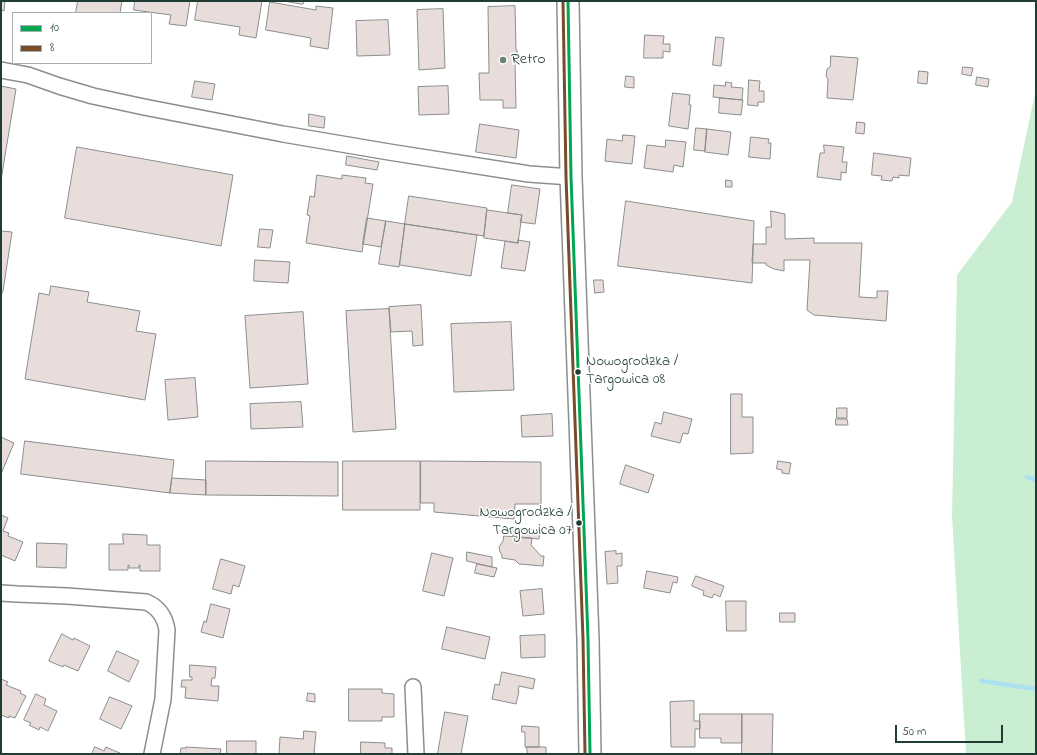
<!DOCTYPE html>
<html>
<head>
<meta charset="utf-8">
<style>
  body { margin:0 }
  #map { position:relative; width:1037px; height:755px; overflow:hidden; background:#fff; font-family:"Indie Flower",sans-serif }
  canvas { display:block }
  .frame { position:absolute; inset:0; border:2px solid #1f3d34; pointer-events:none }
  .legend { position:absolute; left:12px; top:12px; width:140px; height:52px; box-sizing:border-box; background:#fff; border:1px solid #a5b1ae; margin:0; padding:5px 7px; list-style:none; font-size:12px; color:#1f3d34 }
  .legend li { display:flex; align-items:center; gap:8px; height:20px }
  .legend b { width:20px; border:1px solid #a5b1ae }
  .scale { position:absolute; left:895px; top:725px; width:108px; height:18px; box-sizing:border-box; border:2px solid #1f3d34; border-top:0; padding-left:5px; font-size:12px; line-height:14px; white-space:nowrap; color:#1f3d34; -webkit-text-stroke:3px #fff; paint-order:stroke }
</style>
</head>
<body>
<div id="map">
<canvas width="1037" height="755"></canvas>
<div class="frame"></div>
<ul class="legend">
<li><b style="height:5px;background:#00a651"></b>10</li>
<li><b style="height:5px;background:#7a4b2a"></b>8</li>
</ul>
<div class="scale">50 m</div>
</div>
<script>
const g = document.querySelector('canvas').getContext('2d');
g.lineJoin = 'round';
function fillPath(path, color) {
  g.fillStyle = color;
  g.fill(path, 'evenodd');
}
function stroke(path, color, width, dash) {
  g.strokeStyle = color;
  g.lineWidth = width;
  g.lineCap = dash ? 'butt' : 'round';
  g.setLineDash(dash || []);
  g.stroke(path);
}
function drawText(font, color, halo, rows, align = 'center') {
  g.font = font + ' "Indie Flower",sans-serif';
  g.lineWidth = 3;
  g.setLineDash([]);
  g.textBaseline = 'middle';
  g.strokeStyle = halo;
  g.fillStyle = color;
  for (const [text, x, y, turn = 0] of rows) {
    g.save();
    g.translate(x, y);
    g.rotate((+turn || 0) * Math.PI / 180);
    g.textAlign = isNaN(turn) ? turn : align;
    if (halo) g.strokeText(text, 0, 0);
    g.fillText(text, 0, 0);
    g.restore();
  }
}
fillPath(new Path2D(`
  M1036,89V754H966L952,516L957,275L1012,202Z`), '#c9eed1');
stroke(new Path2D(`
  M1027,477L1036,480
  M981,681L1036,689`), '#ace1f0', 4.5);
const building = new Path2D(`
  M1,1H5L4,11L1,10Z
  M78,1H122L120,13H76Z
  M135,1H190L186,26L169,24L171,15L134,10Z
  M198,1H262L256,38L239,35L240,27L195,20Z
  M284,1H304L303,4Z
  M270,2L316,10V6L333,8L328,49L310,46L311,38L266,30Z
  M515,6L516,50H517L518,63L515,64L516,108H503V100H480L479,73H489L488,7Z
  M443,9L445,68L419,70L417,10Z
  M388,20L390,55L357,56L356,21Z
  M645,35L664,36L663,44H670V52L663,51V58H644Z
  M716,37L724,38L721,66L713,65Z
  M831,56L858,58L853,100L827,98L828,79L826,76L827,69L830,67Z
  M963,67L973,68L971,76L962,74Z
  M919,71L928,72L927,84L918,83Z
  M626,76L634,77V88L625,87Z
  M977,77L989,79L988,87L976,85Z
  M749,80L760,81L759,91H764V102H758V106L748,105Z
  M195,81L215,84L212,100L192,97Z
  M726,82L732,83L731,87L743,88L742,100L713,97L714,85L725,86Z
  M1,86L16,89L1,180Z
  M448,86L449,114L419,115L418,87Z
  M673,93L690,95L689,105H691L688,129L669,126Z
  M720,98L743,100L741,115L719,113Z
  M309,114L325,117L324,128L309,126Z
  M857,122L865,123L864,134L856,133Z
  M480,124L519,130L516,158L476,152Z
  M696,128L707,129L705,151L694,150Z
  M707,129L731,132L728,155L705,152Z
  M623,135L635,136L632,164L605,161L607,139L622,141Z
  M751,137L769,139L768,143H771L770,159L749,157Z
  M666,140L686,142L683,167L674,165L673,172L644,168L647,145L665,147Z
  M824,145L844,147L842,162H847L846,173L841,172V180L817,177L820,153H824Z
  M77,147L233,175L221,246L65,218Z
  M874,153L911,158L909,176L899,175V178L893,177L892,181L881,180L882,176L872,175Z
  M347,156L379,162L377,170L346,165Z
  M317,175L342,179V175L366,178L365,183L373,184L362,252L306,243L310,216L307,215L310,196L314,197Z
  M726,180L732,181V187H726Z
  M512,185L540,189L535,224L520,222L522,215L508,213Z
  M409,196L487,208L484,236L405,224Z
  M626,201L754,221L752,283L618,266Z
  M487,210L522,215L518,243L484,238Z
  M771,211L785,214V239L814,238V243H862L859,297L877,298V291H888L886,321L814,315L807,310L810,260H784V271L774,269L766,265V263H752L753,244H766V227H771Z
  M367,218L386,221L381,247L363,244Z
  M386,221L405,224L399,267L379,264Z
  M405,224L477,235L471,276L400,265Z
  M260,229L273,230L270,248L258,247Z
  M1,231L12,232L3,291L1,295Z
  M518,240L530,242L525,271L501,268L505,241L518,243Z
  M255,260L290,262L288,283L254,281Z
  M594,280H603L604,292L595,293Z
  M51,286L89,292L87,302L140,311L136,331L156,334L145,400L25,379L39,293L49,295Z
  M421,305L423,345L413,346L412,331L391,332L389,307Z
  M389,309L396,429L353,432L346,311Z
  M303,312L308,384L250,388L245,316Z
  M511,322L514,390L454,392L451,324Z
  M195,378L198,417L168,420L165,380Z
  M731,394H742V417H753V453L731,454Z
  M301,402L303,427L251,429L250,404Z
  M837,408H847V418H837Z
  M664,412L692,419L688,434L683,433L680,443L651,436L655,422L661,424Z
  M552,414L553,436L522,437L521,416Z
  M836,419H847L848,425H836Z
  M1,437L14,443L1,474Z
  M25,441L174,460L170,493L21,474Z
  M206,461L338,462V496L206,495Z
  M343,461H420V510H343Z
  M421,461L541,462V504H515L514,519L434,512V503H421Z
  M778,461L791,463L789,474L782,473V470L777,469Z
  M626,465L654,475L648,493L620,484Z
  M172,478L206,480V495L170,493Z
  M1,515L8,518L3,531L9,533L8,536L23,542L15,561L1,555Z
  M514,528L540,530L539,539L513,537Z
  M123,534L147,535V545H160V571H140V565H139V568H129V565H128V570H109V544H123Z
  M504,536L532,538L531,545L541,556H544L543,566L519,564L515,560L502,558V555L500,552L499,547L503,541Z
  M37,543L67,544L66,568L37,567Z
  M616,551V554L622,553V566H617L618,583L607,584L605,552Z
  M467,552L492,557V567L467,561Z
  M432,553L453,558L444,596L423,591Z
  M221,559L245,566L239,587L233,585L231,594L213,589Z
  M477,564L497,568L494,577L475,573Z
  M647,571L678,577L677,583L673,582L670,593L644,588Z
  M696,576L724,586L720,597L714,594L712,598L703,595L704,591L692,586Z
  M542,589L544,614L523,616L520,591Z
  M726,601H746V631H727Z
  M211,604L230,609L223,638L201,632L204,621L206,622Z
  M780,613H795V622H780Z
  M447,627L490,637L485,659L442,649Z
  M62,634L73,640L74,638L90,646L78,671L64,665L63,667L49,661Z
  M545,635V657L521,658L520,636Z
  M117,651L139,661L129,682L108,671Z
  M190,665L216,667L215,678H212L211,686H219L218,701L185,698L186,687H181L182,680H192V677H190Z
  M502,672L535,679L533,689L519,686L518,691H519L516,704L492,699L495,684L499,685Z
  M1,679L8,682L6,685L21,691L20,693L26,696L15,718L9,716V718L1,715Z
  M349,689H382V693L394,694V717H382V721H349Z
  M308,693L315,694V702L307,701Z
  M36,694L46,699L44,705L57,711L48,731L40,727L39,730L29,725L31,723L24,720Z
  M110,697L132,706L121,729L100,719Z
  M694,701V721H700V729H695V747H671L670,702Z
  M445,712L468,716L461,754H438Z
  M700,714H742V743H721V738H700Z
  M742,714H773L772,754H742Z
  M522,726L539,727V747H525V732H522Z
  M304,731L316,732L314,754H279L280,737L303,739Z
  M227,741H256V754H227Z
  M361,742L385,743V748H392V754H361Z
  M95,747L104,751L106,747L122,754H92Z
  M186,747L221,749L220,754H180L181,748H186Z
  M527,747H546V754H520H527Z`);
fillPath(building, '#e9dddb');
stroke(building, '#898f8d', 1);
const street = new Path2D(`
  M1,70L28,75L59,86L93,96L144,107L283,134L389,152L529,174L571,177
  M1,593L17,594L67,596L146,602C158,607 165,617 167,630L163,699L152,754
  M413,687L416,754`);
const secondary = new Path2D(`
  M568,1L571,177L588,639L590,754`);
stroke(street, '#898f8d', 18);
stroke(secondary, '#898f8d', 24);
stroke(street, '#fff', 15);
stroke(secondary, '#fff', 21);
stroke(new Path2D(`
  M568,1L571,177L588,639L590,754`), '#00a651', 3);
stroke(new Path2D(`
  M563,1L566,177L583,639L585,754`), '#7a4b2a', 3);
for (const [x, y, r, color] of [
  [503,60,4,"#6d817b"],
  [578,372,3.5,"#1f3d34"],
  [579,523,3.5,"#1f3d34"]
]) {
  const dot = new Path2D();
  dot.arc(x, y, r, 0, 2 * Math.PI);
  g.fillStyle = color;
  g.fill(dot);
  stroke(dot, '#fff', 1.5);
}
drawText('15px', '#1f3d34', '#fff', [
  ["Nowogrodzka /",586,363],
  ["Targowica 08",586,381],
  ["Nowogrodzka /",572,514,"right"],
  ["Targowica 07",572,532,"right"]
], 'left');
drawText('16px', '#1f3d34', '#fff', [
  ["Retro",511,60]
], 'left');
</script>
</body>
</html>
